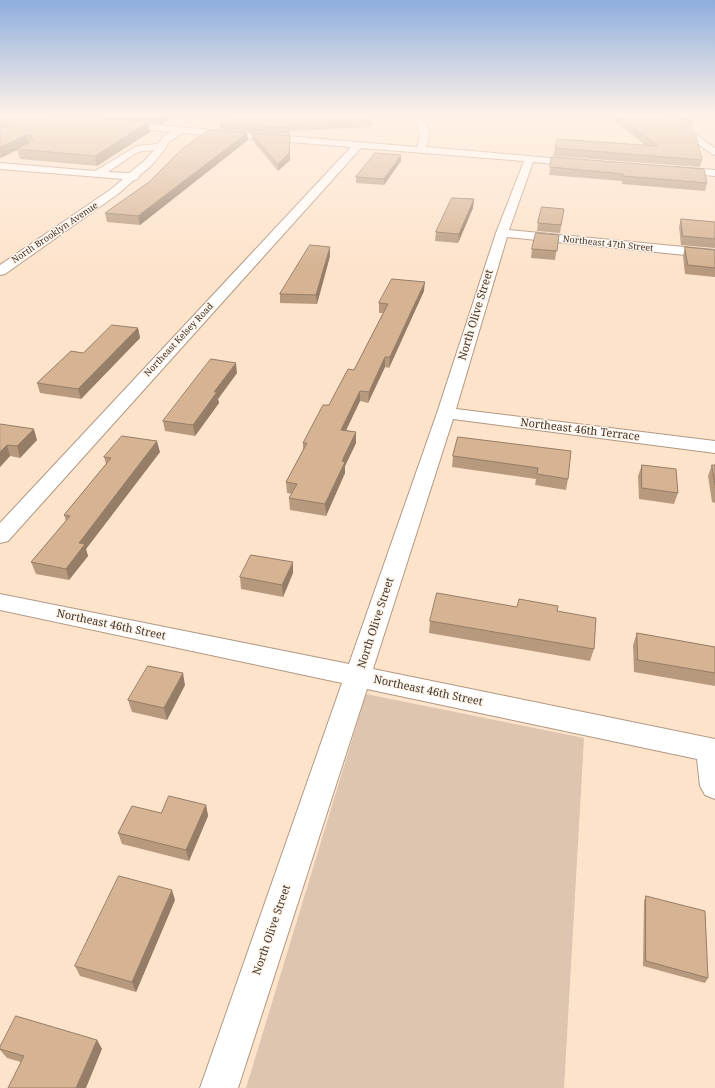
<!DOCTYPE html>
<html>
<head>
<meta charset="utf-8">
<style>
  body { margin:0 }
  canvas { display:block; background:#fee3cb }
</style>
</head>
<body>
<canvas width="715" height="1088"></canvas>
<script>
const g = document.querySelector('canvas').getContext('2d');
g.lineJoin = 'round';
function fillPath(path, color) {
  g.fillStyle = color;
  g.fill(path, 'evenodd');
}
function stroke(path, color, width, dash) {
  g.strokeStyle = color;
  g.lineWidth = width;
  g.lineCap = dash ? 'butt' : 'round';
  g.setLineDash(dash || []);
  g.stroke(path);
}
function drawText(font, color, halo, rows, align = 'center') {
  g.font = font + ' "Noto Serif",serif';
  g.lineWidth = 3;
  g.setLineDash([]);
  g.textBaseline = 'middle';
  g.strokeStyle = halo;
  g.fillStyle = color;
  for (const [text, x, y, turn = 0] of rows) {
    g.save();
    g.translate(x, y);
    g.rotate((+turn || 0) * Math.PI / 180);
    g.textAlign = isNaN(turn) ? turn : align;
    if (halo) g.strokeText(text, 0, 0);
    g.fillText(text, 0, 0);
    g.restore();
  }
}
fillPath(new Path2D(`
  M366,694L584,738L564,1088H246Z`), '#ddc5b0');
const minor = new Path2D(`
  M409,114H418C428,124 432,134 426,147L585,161L586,163L581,166L533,162L509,230L715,250V258L507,237L456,409L715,441V453L453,419L373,669L715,739V799L705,795L700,786L697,759L367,689L238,1088H200L342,683L0,610V594L349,664L437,413L496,233L524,161L361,148L8,541L0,543V523L351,147L182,133L170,141L164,150L152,165L139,176L138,179L134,180L118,194L5,274L0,275V265L110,190L123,179L0,169V163L95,171L137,146L158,144L163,137L171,132L116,127L115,125L116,123L119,122L417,147C423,133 418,125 409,114ZM154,150L144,161L129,173L108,172L136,153L142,151Z
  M657,114H667L715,148V155L712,154Z
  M675,167L715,170V176L671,172L670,170Z`);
stroke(minor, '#b19882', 2);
fillPath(minor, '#fff');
fillPath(new Path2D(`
  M0,114H177L161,125L148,124L150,132L97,166L20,159L17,150L1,158H0Z
  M610,114H666L702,160L700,167L553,156L555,148L645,145L610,117Z
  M670,114H691L693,123L692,130Z
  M372,117V127L290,131V135L220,129V123L382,117Z
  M251,133L290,136V160L278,171L252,140Z
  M248,140L140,225L107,222L105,213Z
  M401,155V161L384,185L356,183V177Z
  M552,157L707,183L705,191L622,184V181L549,175Z
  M474,199L473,208L458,243L435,241L436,232Z
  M564,209L560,233L537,231L538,223Z
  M681,219L715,222V248L681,245L679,227Z
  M559,235L555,260L531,258L532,249Z
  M330,247V256L317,304L280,303V294Z
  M685,247L715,250V277L685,274L683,256Z
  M424,291L389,368L385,367L368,403L360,401L346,430L356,432V443L345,466V473L326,516L290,510L289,498L292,494L287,493L286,482L303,450V443L354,370L383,313H379V303Z
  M138,328L140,338L81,399L40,393L37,383L83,353Z
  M237,373L218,399L219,403L195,436L165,431L163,421Z
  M0,424L37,440L20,458L10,456L0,467Z
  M458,437L568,479L566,490L535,485L536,479L452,467L453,456Z
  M160,452L86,549L88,556L69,580L36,574L31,562L66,521L64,515L106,464L104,457Z
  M642,465L678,493L674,504L639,499L638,476Z
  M712,465H715V503L712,502L708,476Z
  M293,573L283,597L241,589L240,577Z
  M517,607L594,649L590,661L429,633L430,621Z
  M637,633L715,647V686L634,672L633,645Z
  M185,685L167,720L132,712L128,700Z
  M206,805L208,816L189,861L122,844L118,833L161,813Z
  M646,896L708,978L705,983L643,966L644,901Z
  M175,900L136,992L80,976L75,966Z
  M97,1040L102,1049L21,1062L7,1058L0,1050V1047Z`), '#b79a7e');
fillPath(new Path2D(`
  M161,114H177L161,125L159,115Z
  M372,114H382V117H372Z
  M148,122L150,132L97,166L95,156Z
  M11,124L0,135V125Z
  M247,133L248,140L140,225L138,216Z
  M27,135L29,145L17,149V150L1,158L0,153V147Z
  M290,136V160L278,171V164Z
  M401,155V161L384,185V179Z
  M474,199L473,208L458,243L459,234Z
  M330,247V256L317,304L316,295Z
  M425,282L424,291L389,368L390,357Z
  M138,328L140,338L81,399L78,389Z
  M385,357V367L368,403L369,392Z
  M236,363L237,373L218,399L219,403L195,436L193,425L214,392Z
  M360,391V401L341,441V430Z
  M34,429L37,440L20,458L17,446Z
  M356,432V443L345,466V473L326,516L325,504L342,461Z
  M157,441L160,452L86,549L88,556L69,580L66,569L79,543Z
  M7,445L10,456L0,467V452Z
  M293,562V573L283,597L282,585Z
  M183,673L185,685L167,720L164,708Z
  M206,805L208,816L189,861L186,850Z
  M172,890L175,900L136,992L132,982Z
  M97,1040L102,1049L86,1088H76Z`), '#957d67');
const building = new Path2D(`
  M0,114H38L148,122L95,156L17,149L33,140L31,136L27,135L0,147V129L11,124L0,125Z
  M143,114H161L159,115Z
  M231,114H372V120L290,124V128L220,123Z
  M616,114H666L696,136L702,160L555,148L557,139L657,146Z
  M681,114H691L693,123Z
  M209,130L247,133L138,216L105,213L149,182L181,150Z
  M251,133L290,136L289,153L278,164Z
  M375,153L401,155L384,179L356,177Z
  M552,157L704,169L707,183L623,176V174L550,167Z
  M452,198L474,199L459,234L436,232Z
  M542,207L564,209L561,225L538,223Z
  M681,219L715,222V239L683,236Z
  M536,233L559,235L557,251L532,249Z
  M310,245L330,247L316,295L280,294Z
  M685,247L715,250V268L688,265Z
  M392,279L425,282L390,357H385L369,392L360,391L341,430L356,432L342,461L345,462L325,504L289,498L297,484L286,482L307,443H303L323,405H329L348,369L354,370L388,304L379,303Z
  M112,325L138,328L78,389L37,383L71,351L83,353Z
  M211,359L236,363L214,392H217L193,425L163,421Z
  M0,424L34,429L17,446L7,445L0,452Z
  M122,436L157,441L79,543L85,544L66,569L31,562L70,516L64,515L111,458L104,457Z
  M458,437L571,451L568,479L537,474L538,468L453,456Z
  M642,465L676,469L678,493L642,488Z
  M712,465H715V485Z
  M251,555L293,562L282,585L240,577Z
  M437,593L517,607L519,599L558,606L557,611L596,618L594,649L430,621Z
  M637,633L715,647V673L638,660Z
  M148,666L183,673L164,708L128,700Z
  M169,796L206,805L186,850L118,833L132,806L161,813Z
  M119,876L172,890L132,982L75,966Z
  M646,896L705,911L708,978L646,961Z
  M16,1016L97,1040L76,1088H8L24,1056L0,1049V1047Z`);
fillPath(building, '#d5b393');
stroke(building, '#957d67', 1);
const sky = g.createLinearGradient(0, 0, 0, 267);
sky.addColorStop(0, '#8eaede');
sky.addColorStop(0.43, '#fff2e8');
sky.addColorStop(1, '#fff2e800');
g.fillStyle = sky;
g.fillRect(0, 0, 715, 267);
drawText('9px', '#3f352b', '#fef4ea', [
  ["North Brooklyn Avenue",55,233,-34],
  ["Northeast 47th Street",608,244,6],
  ["Northeast Kelsey Road",179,340,-47]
]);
drawText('11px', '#3f352b', '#fef4ea', [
  ["North Olive Street",476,315,-73],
  ["Northeast 46th Terrace",580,430,7],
  ["North Olive Street",376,623,-72],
  ["Northeast 46th Street",111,625,12],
  ["Northeast 46th Street",428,691,12],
  ["North Olive Street",272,930,-71]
]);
</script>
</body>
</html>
